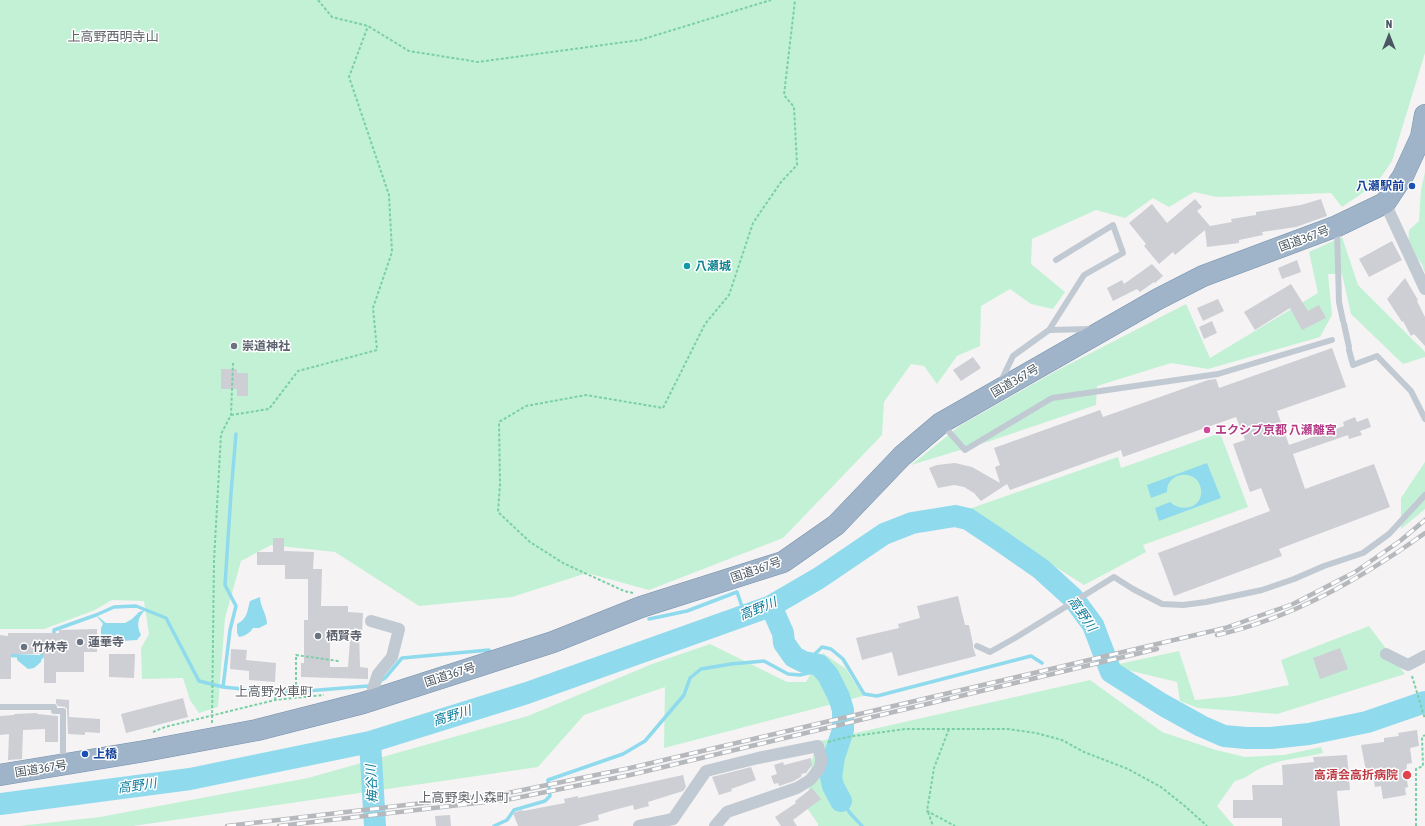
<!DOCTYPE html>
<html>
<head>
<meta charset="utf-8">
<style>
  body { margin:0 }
  #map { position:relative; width:1425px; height:826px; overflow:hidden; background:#f5f3f3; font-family:"Asap Condensed",sans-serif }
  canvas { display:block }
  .north { position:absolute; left:1369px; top:16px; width:40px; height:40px; -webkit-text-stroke:3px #fff; paint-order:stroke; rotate:0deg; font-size:11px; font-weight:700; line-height:16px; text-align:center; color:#4a5661 }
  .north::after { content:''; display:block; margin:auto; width:14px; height:18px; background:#4a5661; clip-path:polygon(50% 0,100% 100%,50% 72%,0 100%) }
</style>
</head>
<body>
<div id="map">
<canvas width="1425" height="826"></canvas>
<div class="north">N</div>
</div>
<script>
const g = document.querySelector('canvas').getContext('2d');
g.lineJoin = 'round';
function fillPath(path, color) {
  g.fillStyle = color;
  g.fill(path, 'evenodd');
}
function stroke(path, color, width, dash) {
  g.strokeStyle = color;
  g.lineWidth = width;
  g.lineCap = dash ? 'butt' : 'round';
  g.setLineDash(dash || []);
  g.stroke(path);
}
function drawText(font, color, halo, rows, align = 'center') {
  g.font = font + ' "Asap Condensed","Noto Sans JP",sans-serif';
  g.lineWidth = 3;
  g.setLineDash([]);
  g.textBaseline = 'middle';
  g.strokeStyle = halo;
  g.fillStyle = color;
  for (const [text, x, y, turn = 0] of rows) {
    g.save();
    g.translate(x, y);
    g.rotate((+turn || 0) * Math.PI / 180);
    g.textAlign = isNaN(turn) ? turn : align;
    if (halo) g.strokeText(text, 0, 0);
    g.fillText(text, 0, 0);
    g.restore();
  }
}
fillPath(new Path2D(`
  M0,0H1425V53L1392,161L1377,183L1342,207L1331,193L1217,197L1194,192L1169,207L1153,198L1125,218L1096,210L1032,239L1031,264L1065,292L1053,309L1031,304L1010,289L981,306L980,346L957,356L937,384L924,366L911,364L884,402L882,435L783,538L649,590L587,573L512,597L419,606L335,552L271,545L241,561L225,618L218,707L199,713L190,700L183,678L142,679L141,648L149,634L144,601L112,600L95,610L44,629H0Z
  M1425,172V273L1422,264L1408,247L1409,230L1419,221L1421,190Z
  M1342,237L1358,285L1425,352V357L1403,364L1351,314L1342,274H1328L1332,315L1320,337L1208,369L1171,363L1097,386L1096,405L990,441L911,465L961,425L1058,370L1186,304L1210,358L1318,293L1309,252Z
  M1220,433L1248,507L1143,545L1146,552L1084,585L966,510L1118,457L1121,468Z
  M1425,462V509L1401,529V498Z
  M1369,626L1405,674L1277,714L1198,708L1180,701L1177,682L1119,668V664L1179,651L1195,700L1235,696L1289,685L1281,660Z
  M710,644L787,682H806L823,653L846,669L863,696L664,748L665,687L584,715L538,767L133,826H19L100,817L308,778L528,716L652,664Z
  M1090,680L1162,732L1216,750L1245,757L1284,755L1321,747L1323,753C1303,758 1280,759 1261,768C1251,773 1247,778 1235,781L1217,806L1234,826H818V824L807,808L811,766L816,742Z`), '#c3f1d5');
fillPath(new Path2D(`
  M1207,463L1221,498L1159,521L1155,508L1170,502C1181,513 1203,508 1201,490C1199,468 1166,471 1167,492L1151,498L1147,485Z
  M260,597C260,607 267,614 267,624L259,628H253C250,633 245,636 239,637L237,633V624C248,618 247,611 250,601Z
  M145,610C138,617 136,625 141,635L137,640L122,641L110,644L101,635V628L103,624L96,615L106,623H125L132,619L139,612Z
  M17,656L42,657L41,662L34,668L28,669L17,660Z`), '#90daee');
stroke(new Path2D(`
  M649,619L687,611L737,592L745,615
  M54,637V630L96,615L114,607L136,606L166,618L199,681L223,687L282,693L368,686L370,685
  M0,655L42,657V654L46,653
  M380,681L385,678L402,658L489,650
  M223,687L230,630L236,606L225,585L231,493L236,434
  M841,801L850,813L862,826
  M494,826L507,820L514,810L545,801L550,796L548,780L623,754L645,741L684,695L690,678L701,669L731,664L764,661L788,674L800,675L812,672L815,654L822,647L831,649L843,659L864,694L877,696L1031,656L1042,663`), '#90daee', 3.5);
stroke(new Path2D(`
  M771,606L783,633L784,643L794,657L804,662L819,665L828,675L839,697L843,710V730L834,757L831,777L833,786L841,801
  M370,742L375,826
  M0,804L190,779L370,742L527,693L771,606L819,578L884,534L912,523L955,516L968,519L998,539L1041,569L1073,598L1093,625L1111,672L1163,705L1201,726L1224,736L1246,738H1271L1309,734L1367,722L1425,702`), '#90daee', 22);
fillPath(new Path2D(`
  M1195,199L1202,207L1197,211L1210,226L1232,222L1231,219L1256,215V212L1301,205L1321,199L1327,216L1296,227L1262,232L1263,235L1239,240V243L1207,247L1205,230L1175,255L1173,252L1159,264L1144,246L1146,244L1129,223L1152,204L1167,223Z
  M1392,241L1402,260L1369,277L1359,259Z
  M1297,260L1301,272L1282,279L1278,268Z
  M1152,264L1163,276L1155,283L1154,282L1140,292L1137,289L1113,301L1107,288L1122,280L1124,284Z
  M1405,278L1418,300L1417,301L1425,317V346L1414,334L1411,336L1403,321L1402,322L1387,299Z
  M1291,284L1308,311L1319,305L1326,318L1302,330L1290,308L1255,330L1244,312Z
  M1218,299L1224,311L1203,321L1197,308Z
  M1212,321L1217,333L1204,339L1199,327Z
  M1332,348L1346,387L1277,411L1289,445L1344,426L1343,422L1355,417L1357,422L1368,418L1371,427L1360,431L1362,435L1349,439L1348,435L1293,454L1305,489L1374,464L1390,507L1279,549L1282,556L1174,596L1158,553L1270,511L1261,488L1250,492L1233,444L1245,440L1236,417L1123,457L1121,450L1010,490L1007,484L981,501L974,493L964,487L954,485L938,488L929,468L937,465L955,463L972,467L1000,483L995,467L1000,465L994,448L1100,410L1103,417L1208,380L1216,379L1219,388Z
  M973,357L981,368L961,381L953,370Z
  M221,369H237V373H248V396H237V389H221Z
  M273,538H284V551L314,552L313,569H322L321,606H348V612L363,613L362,632H359L360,667L368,668V679L301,677V663H304V620H308V579H285V565H257V552H273ZM330,641H350L348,667H330Z
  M958,596L965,625H969L973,644V647L976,656L898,676L892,652L862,660L856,638L899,628L898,624L920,618L917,606Z
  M97,629V652H84V672H56V683H44V654H11V679H0V635L8,636V633H59V630Z
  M1340,648L1348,669L1320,679L1313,658Z
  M231,649L247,650L246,660L276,663L275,682L249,680V671L230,669Z
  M109,654H135L134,678L109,677Z
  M183,698L188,717L126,733L121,714Z
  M56,699L69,700V717L100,719V733L85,732V735L68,734L67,709L65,707L58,706L56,703Z
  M37,713V714L58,716V742H45V729L23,730L22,759L8,760L9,734L0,735V716L14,715V714Z
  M1417,730L1419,746L1410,748L1412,763L1407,764L1406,774L1408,787L1405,788L1406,795L1383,799L1381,786L1375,787L1373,775L1367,776L1361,745L1384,742V738L1399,736L1398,733Z
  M1347,755L1350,790L1337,791L1340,826H1282V818H1233V800H1253L1252,785H1283L1282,765L1314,762L1313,757Z
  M811,758L812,765L806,773L801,774L802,776L794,781L779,786L778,783L774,784L771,776L777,774L774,765L783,762L784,765Z
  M751,767L756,780L731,789L732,791L719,795L712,777Z
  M683,775L686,787L683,791L648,802L649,806L634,810L633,805L614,810L598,815L599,820L577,826H518L513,813L522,810L523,811L565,803L564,799L578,796V798Z
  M812,788L821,799L793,820L797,826H781L775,817L796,803L795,801Z
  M450,815L451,826H436L435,816Z`), '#cdcfd5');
const trunk = new Path2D(`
  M0,775L145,751L257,730L363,703L553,642L641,607L783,562L836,525L902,456L941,423L1158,299L1203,276L1337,226L1385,203L1403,176L1421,137L1425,115`);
stroke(trunk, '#7690ad', 22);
stroke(new Path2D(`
  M318,0L332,17L368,26L409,51L478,62L640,40L771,0
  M231,415L269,409L298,371L377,350L373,308L392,252L389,195L349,77L368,26
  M633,593L624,591L563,563L530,542L498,512L500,484L499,422L526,406L586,395L663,408L705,324L729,295L753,223L781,182L797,165L794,107L784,95L795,0
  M1412,676L1425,719
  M275,700L276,689H296V655L338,661L339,660
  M212,723L214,561L221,434L231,415L233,363
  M949,729L934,768L927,811L955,826
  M153,732L165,727L275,700L324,695
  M828,742L847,737L905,729H1008L1036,733L1062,740L1084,752L1128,769L1161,787L1186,807L1207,826
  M928,812L933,826
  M1416,826V769L1423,766L1422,737L1425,735`), '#7ad0a6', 2, [3, 2]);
stroke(new Path2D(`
  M1337,230L1339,302L1343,321
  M1344,324L1349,347
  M1049,330L1091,329
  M1349,350L1353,365L1377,356L1411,391L1425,419
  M1001,381L1013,356L1049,330L1084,275L1123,253L1113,225L1056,260
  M943,425L965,450L1052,398L1218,374L1332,340
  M977,646L990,652L1015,638L1114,577L1133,589L1162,604L1183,605L1206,602L1262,590L1294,579L1324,566L1363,553L1389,534L1425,495
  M0,707H54V711H63V761`), '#c1cad2', 6);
stroke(new Path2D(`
  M1385,203L1425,289
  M371,621L399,629L392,657L378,674L373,689L375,699
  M1386,654L1408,665L1425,656
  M639,826L673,819L706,771L758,758L818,746L821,757V763L819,769L810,780L797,788L727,812L715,826`), '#c1cad2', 12);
stroke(trunk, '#9fb4c9', 21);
const rail = new Path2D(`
  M1217,635C1293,618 1362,578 1425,533
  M227,826L508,793L630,768L1225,628L1293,604L1355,572L1400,541L1425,520
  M279,826L511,799L630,775L1157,649`);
stroke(rail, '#b5b8bd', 4.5);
stroke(rail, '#fff', 3, [9]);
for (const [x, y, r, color] of [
  [1412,186,4,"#1a4fb4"],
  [687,266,4,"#0f9aa8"],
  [234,346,4,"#6b7280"],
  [1207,430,4,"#d1479c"],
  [318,636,4,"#6b7280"],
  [80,642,4,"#6b7280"],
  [24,647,4,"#6b7280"],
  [85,754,4,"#1a4fb4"],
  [1407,775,5,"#e0444e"]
]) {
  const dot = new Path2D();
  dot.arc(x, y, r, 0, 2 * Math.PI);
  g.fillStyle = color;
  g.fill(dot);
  stroke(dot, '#fff', 1.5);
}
drawText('bold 12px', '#164399', '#fff', [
  ["八瀬駅前",1404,186],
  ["上橋",93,754,"left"]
], 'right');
drawText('12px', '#4a5661', '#fff', [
  ["国道367号",1304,239,-20],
  ["国道367号",1015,381,-30],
  ["国道367号",756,570,-19],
  ["国道367号",450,675,-18],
  ["国道367号",41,769,-9]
]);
drawText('bold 12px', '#0d838f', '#fff', [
  ["八瀬城",695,266]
], 'left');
drawText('bold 12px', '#5b616d', '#fff', [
  ["崇道神社",242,346],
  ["栖賢寺",326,636],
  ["蓮華寺",88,642],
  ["竹林寺",32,647]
], 'left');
drawText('bold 12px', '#b23c85', '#fff', [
  ["エクシブ京都 八瀬離宮",1215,430]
], 'left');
drawText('bold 12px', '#be3a42', '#fff', [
  ["高清会高折病院",1398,775]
], 'right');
drawText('13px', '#5f6368', '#fff', [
  ["上高野西明寺山",113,37],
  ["上高野水車町",274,692],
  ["上高野奥小森町",464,798]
]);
drawText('italic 13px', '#0c7c9b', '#fff', [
  ["高野川",758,609,-22],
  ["高野川",1082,614,55],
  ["高野川",452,716,-17],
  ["梅谷川",372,784,-93],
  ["高野川",137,786,-8]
]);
</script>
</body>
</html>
